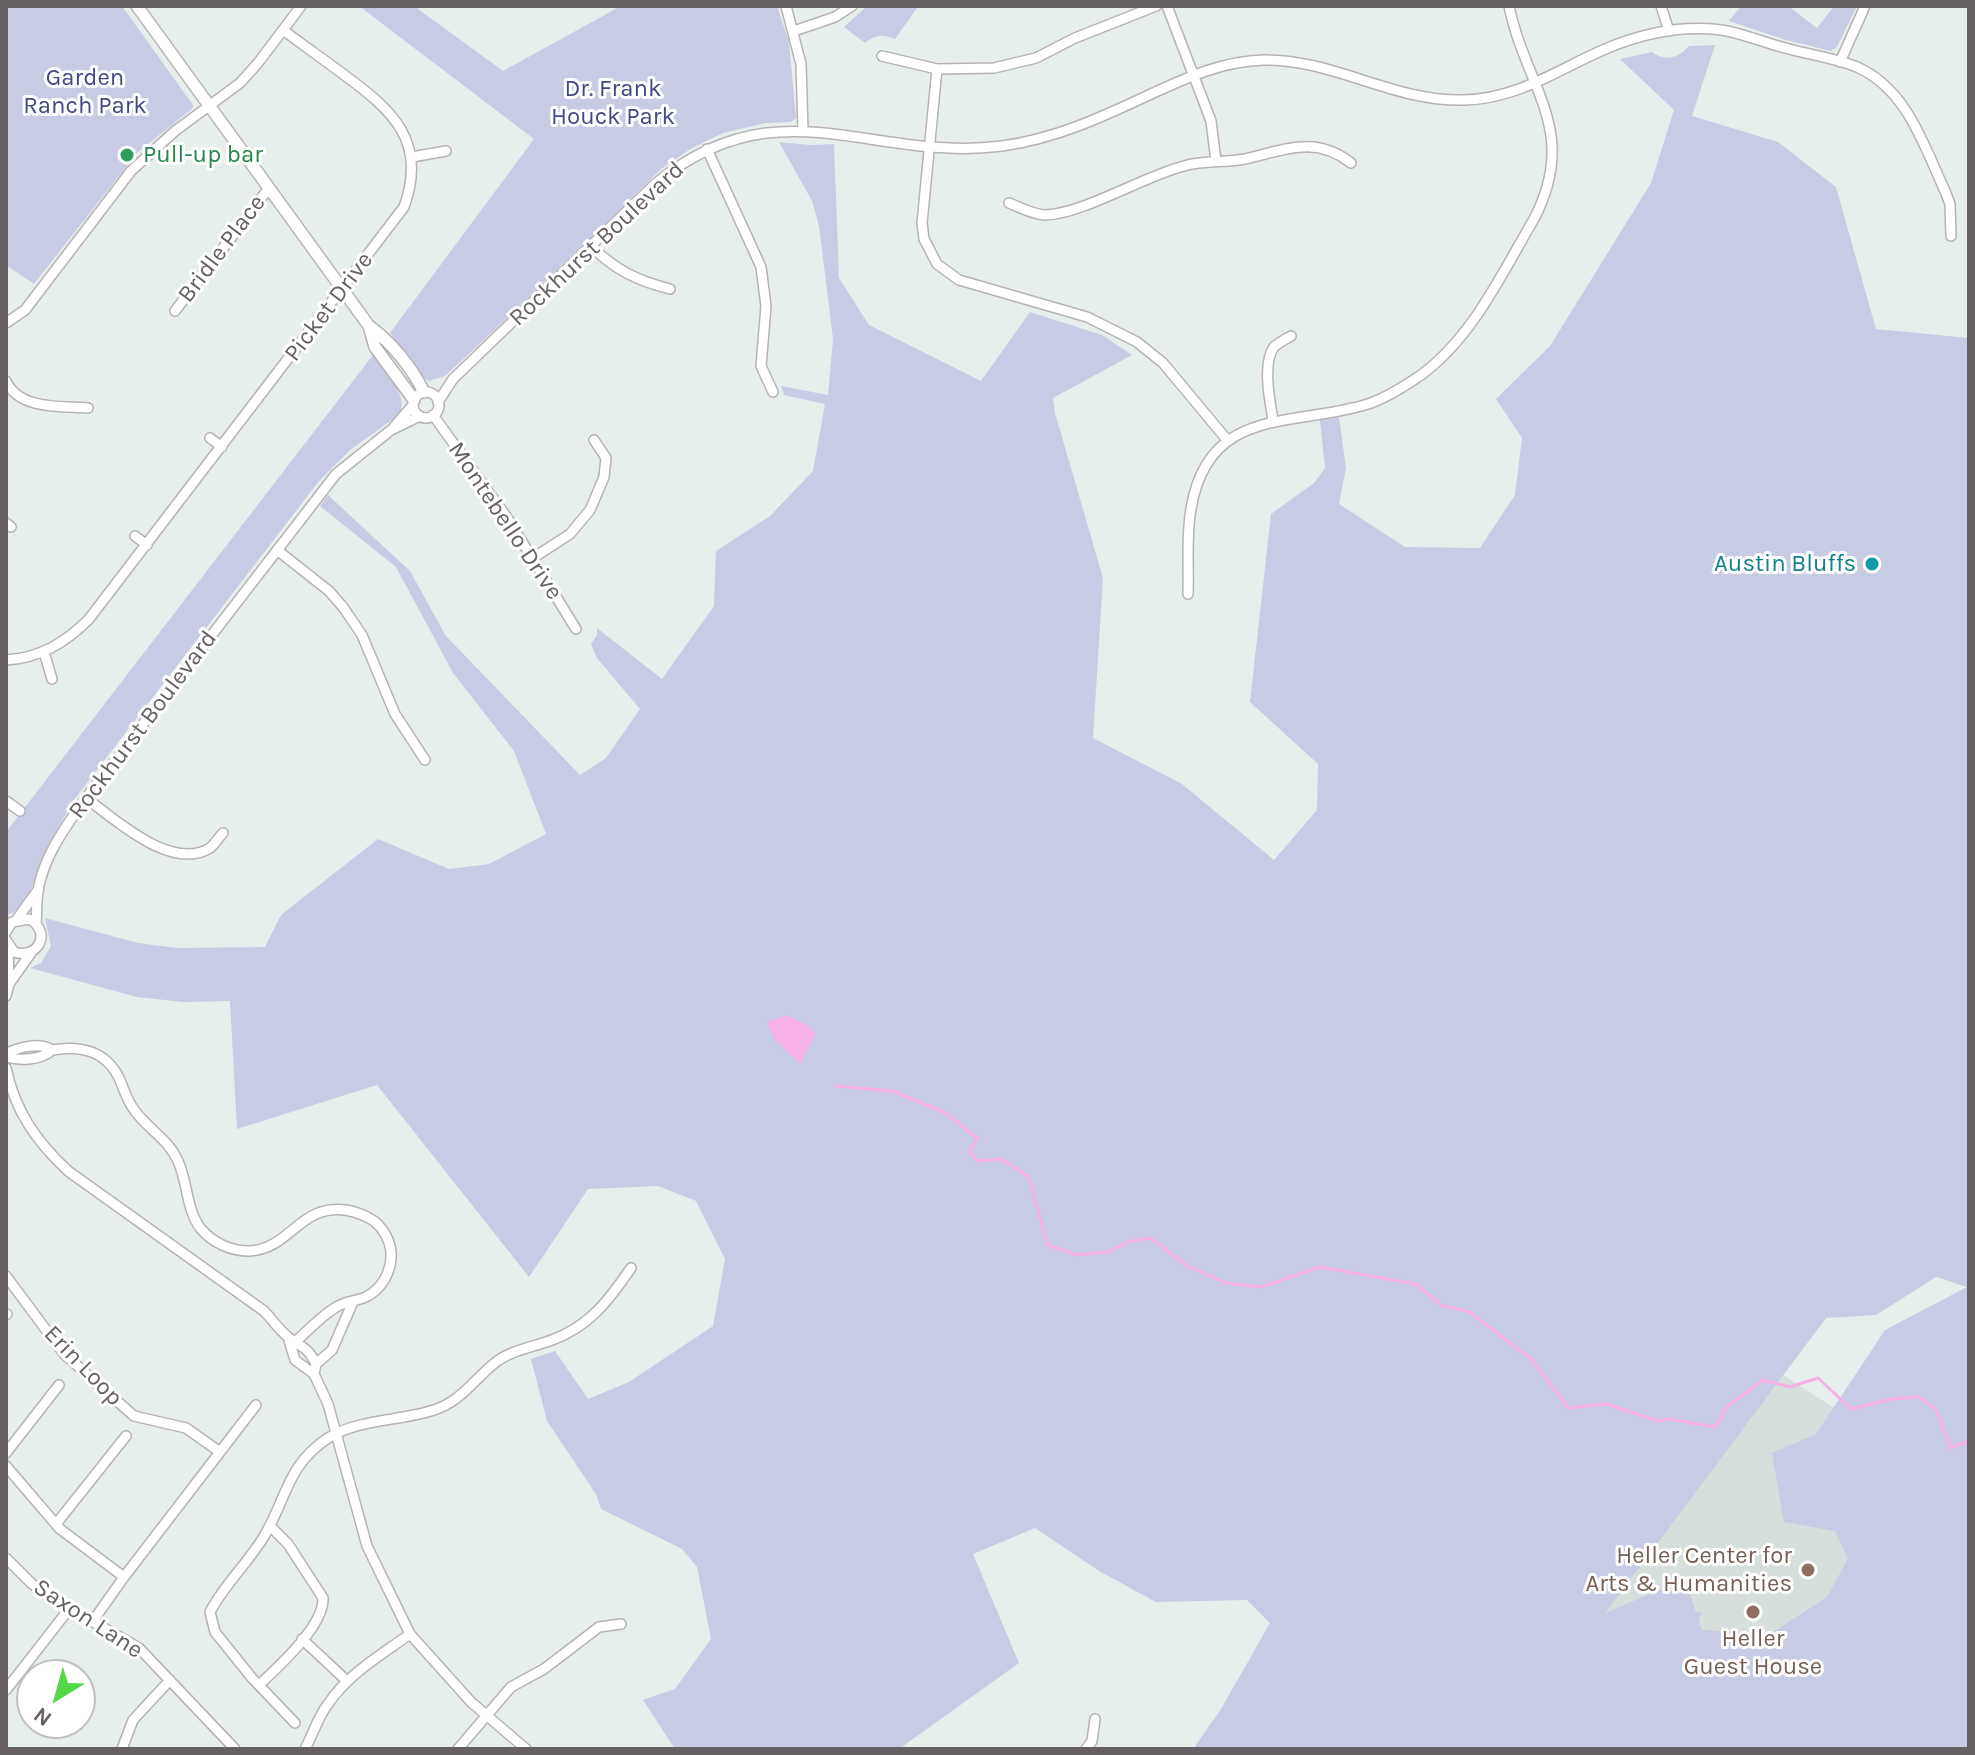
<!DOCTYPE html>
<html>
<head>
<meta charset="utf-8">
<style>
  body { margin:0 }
  #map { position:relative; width:1975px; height:1755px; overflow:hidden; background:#e7efec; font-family:Karla,sans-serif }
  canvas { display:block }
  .frame { position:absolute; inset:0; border:8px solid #665f63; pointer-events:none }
  .north { position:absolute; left:16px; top:1659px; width:80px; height:80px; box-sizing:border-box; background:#fff; border:2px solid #c2bfc1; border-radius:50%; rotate:217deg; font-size:22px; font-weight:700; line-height:32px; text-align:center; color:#665f63 }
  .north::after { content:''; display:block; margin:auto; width:28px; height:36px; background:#54d845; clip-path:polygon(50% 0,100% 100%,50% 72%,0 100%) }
</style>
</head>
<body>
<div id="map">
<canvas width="1975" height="1755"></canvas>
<div class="frame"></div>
<div class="north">N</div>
</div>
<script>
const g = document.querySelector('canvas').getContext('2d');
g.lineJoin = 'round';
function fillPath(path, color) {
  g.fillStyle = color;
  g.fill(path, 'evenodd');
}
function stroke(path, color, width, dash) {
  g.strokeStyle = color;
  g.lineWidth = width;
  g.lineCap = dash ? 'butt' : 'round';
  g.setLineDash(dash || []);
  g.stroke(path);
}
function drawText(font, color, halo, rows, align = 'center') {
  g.font = font + ' Karla,sans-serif';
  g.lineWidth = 6;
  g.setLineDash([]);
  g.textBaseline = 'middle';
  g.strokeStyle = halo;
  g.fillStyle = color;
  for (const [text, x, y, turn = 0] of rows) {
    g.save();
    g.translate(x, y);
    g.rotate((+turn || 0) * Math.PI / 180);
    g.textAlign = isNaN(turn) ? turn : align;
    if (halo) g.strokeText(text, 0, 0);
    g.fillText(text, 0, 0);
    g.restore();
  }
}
fillPath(new Path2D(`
  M1726,1338L1969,1495V1749H1528Z`), '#d6dfdc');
fillPath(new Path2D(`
  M6,6H122L193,105V108L137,153L34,284L6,265Z
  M359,6H414L503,71L621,6H777L789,42L796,118L791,122L766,123L723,133L692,148L661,169L548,280L445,376L429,381L422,377L390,333L534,139Z
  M867,6H929L917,8L895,39C882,34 876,34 865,43L844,27Z
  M1741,6H1788L1817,28L1834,6H1857L1837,47L1831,51L1786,40L1729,21Z
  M1715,45L1692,116L1778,142L1836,187L1876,329L1969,338V1749H1193L1221,1709L1270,1623L1247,1600L1156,1602L1099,1571L1035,1528L973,1554L1019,1663L899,1749H675L643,1700L675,1689L711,1639L697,1567L682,1549L601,1509L596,1494L547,1421L531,1359L555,1351L588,1399L629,1382L713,1326L725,1259L696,1201L658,1186L588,1189L529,1277L377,1085L237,1129L230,1001L183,1002L137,997L30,968L41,963L51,946L45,918L138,943L177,948L265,947L281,915L378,839L449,869L489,864L546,834L514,751L453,673L396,567L320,506L328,495L410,571L446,636L580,775L606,758L640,709L597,658L591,644L597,635V628L662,679L714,606L716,551L770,516L813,471L825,404L784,395L781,386L828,395L833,339L819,226L812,201L779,142L810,145L834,144L839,278L869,325L981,381L1030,312L1102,335L1132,355L1053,398L1055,413L1103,578L1093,738L1182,784L1274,860L1317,810L1318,764L1250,702L1271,514L1314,483L1325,468L1320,420L1339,417L1346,468L1339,504L1405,547L1480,548L1515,495L1522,438L1496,399L1550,346L1651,183L1674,110L1620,59L1652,52C1664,62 1679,58 1689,46ZM1936,1277L1967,1287L1885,1330L1816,1434L1772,1453L1784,1522L1835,1531L1848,1559L1827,1597L1758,1642L1732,1632L1702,1630L1699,1621L1701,1612H1696L1688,1590H1659L1605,1613L1826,1318L1876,1315Z
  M373,355C385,372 408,392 400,414L350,450L319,481L73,801L47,848L27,900L22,908L6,916V832Z`), '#c7cce4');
fillPath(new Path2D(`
  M787,1015L810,1027L815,1034L800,1064L775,1040L767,1022Z`), '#f6b0e5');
stroke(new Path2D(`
  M835,1086L892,1091L946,1113L977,1138L970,1153L978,1161L1001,1159L1028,1176L1048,1245L1076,1255L1109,1252L1127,1242L1150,1238L1186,1265L1226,1283L1261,1287L1320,1267L1416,1284L1441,1305L1470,1312L1532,1360L1568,1408L1607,1404L1658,1421L1669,1419L1715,1427L1727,1407L1763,1380L1790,1387L1818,1378L1851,1409L1892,1399L1919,1397L1935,1408L1951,1448L1969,1441`), '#f6b0e5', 3);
const minor = new Path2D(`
  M786,6L801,64L803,130
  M1167,6L1211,121L1216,161
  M1661,6L1669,31
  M794,31L835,17L852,6
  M882,56L937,69L994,68L1036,58L1075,38L1156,6
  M1840,62L1865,6
  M937,69L922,223L924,239L937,264L959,280L1087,317L1137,342L1163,363L1228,441
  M707,149L761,267L766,306L761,366L773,392
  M412,157L446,151
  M1009,203C1021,208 1032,214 1044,215C1081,215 1144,176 1184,166C1204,160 1225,163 1245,159C1285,150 1315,135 1351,163
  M591,246C615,270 638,281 670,289
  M175,311L269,188
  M6,323L25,310L131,171L175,131L240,83L258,63L301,6
  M6,381C19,410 61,406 88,408
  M413 405a13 13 0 1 1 26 0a13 13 0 1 1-26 0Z
  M438,402L453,379L655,184C778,82 870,163 1002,146C1055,139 1102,117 1149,95C1186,78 1222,61 1264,60C1333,59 1394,102 1464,100C1517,99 1557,70 1603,50C1640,34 1680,25 1721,30C1743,33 1767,44 1789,49C1811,55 1836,58 1857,67C1907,89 1924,146 1945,191L1950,204L1951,236
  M433,415L508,519L576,629
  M1273,420C1270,402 1262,363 1274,347C1278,343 1286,339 1291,336
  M394,427L413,405
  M210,438L222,447
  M6,523L11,527
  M135,536L147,545
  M277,550L329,591L343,607L362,635L395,714L425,760
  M533,558L570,534L590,510L604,477L606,458L594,440
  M1188,594C1189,566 1186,536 1191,509C1208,405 1295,427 1368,404C1386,398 1405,386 1421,375C1473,337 1502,273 1534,219C1580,130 1526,89 1509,6
  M44,652L52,679
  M6,660C40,658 65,643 89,619L404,207C428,141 392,110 343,74C323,59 303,45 283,30
  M86,798C114,819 172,872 210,848C215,844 219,837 223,833
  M6,801L20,811
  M17,919L38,890
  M36,924C37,913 36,902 38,892C42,859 67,824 86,798L336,474L391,430L420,416
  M6,932L12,922L29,919C52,931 39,960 14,952L6,940
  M9,984L31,953
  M6,996L9,984L8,945
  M6,1054C18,1047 40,1042 52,1050
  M6,1057C20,1061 42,1060 52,1050C80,1045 106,1051 119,1078C124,1089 127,1101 135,1111C148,1129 169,1140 178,1161C188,1183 186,1210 201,1229C213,1243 231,1251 249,1251C291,1249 299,1204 346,1210C356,1212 365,1215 374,1221C383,1228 390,1240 391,1252C392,1266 386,1281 376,1290C364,1302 350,1299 338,1306C323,1314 309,1330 296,1341
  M6,1068C15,1111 36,1141 68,1171L264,1311C272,1319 279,1330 288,1337C302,1348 307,1346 316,1364L314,1374
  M6,1276L64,1354L134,1416L186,1428L220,1452L124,1577L60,1529L6,1466
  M6,1315L7,1314
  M288,1337L295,1360L314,1374L328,1404L367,1546L410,1634L471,1702L526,1749
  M316,1364L332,1350L352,1304
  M220,1452L256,1405
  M6,1453L59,1385
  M56,1524L126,1436
  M6,1558L32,1584L51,1598L139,1648L235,1749
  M93,1621L124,1577
  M302,1639L347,1681
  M259,1685C279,1666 324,1626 323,1598L288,1544L270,1526
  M6,1690L69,1609
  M295,1723L252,1678L215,1632L210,1612C224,1585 247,1564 263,1538C287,1499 286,1466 328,1438C358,1419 401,1421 434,1410C462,1401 474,1379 496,1362C512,1350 533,1347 552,1340C590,1326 609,1300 631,1268
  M122,1749L133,1720L170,1680
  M305,1749C313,1734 318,1717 328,1704C348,1674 381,1655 410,1634
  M458,1749L511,1687L544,1669L599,1627L621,1624
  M1086,1749L1092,1741L1095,1719`);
const tertiary = new Path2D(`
  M137,6L369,326C392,343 411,367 424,392
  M369,326L375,347L414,400`);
stroke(minor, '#b8b2b5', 12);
stroke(tertiary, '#b8b2b5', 14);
stroke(minor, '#fff', 9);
stroke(tertiary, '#fff', 11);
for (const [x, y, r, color] of [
  [127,155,8,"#2e9e5b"],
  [1872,564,8,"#0f9aa8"],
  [1808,1570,8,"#8d6e63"],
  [1753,1612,8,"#8d6e63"]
]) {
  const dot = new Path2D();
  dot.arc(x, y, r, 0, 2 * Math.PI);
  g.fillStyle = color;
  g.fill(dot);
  stroke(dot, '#fff', 3);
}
drawText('24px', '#404984', '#fff', [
  ["Garden",85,78],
  ["Ranch Park",85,106],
  ["Dr. Frank",613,89],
  ["Houck Park",613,117]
]);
drawText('24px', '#27864d', '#fff', [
  ["Pull-up bar",143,155]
], 'left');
drawText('24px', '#665f63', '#fff', [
  ["Rockhurst Boulevard",597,244,-43],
  ["Bridle Place",222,249,-53],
  ["Picket Drive",329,307,-53],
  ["Montebello Drive",505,521,56],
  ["Rockhurst Boulevard",143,725,-53],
  ["Erin Loop",83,1366,46],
  ["Saxon Lane",88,1619,33]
]);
drawText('24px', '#0d838f', '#fff', [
  ["Austin Bluffs",1856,564]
], 'right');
drawText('24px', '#785e54', '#fff', [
  ["Heller Center for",1792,1556],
  ["Arts & Humanities",1792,1584],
  ["Heller",1753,1639,"center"],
  ["Guest House",1753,1667,"center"]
], 'right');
</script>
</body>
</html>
